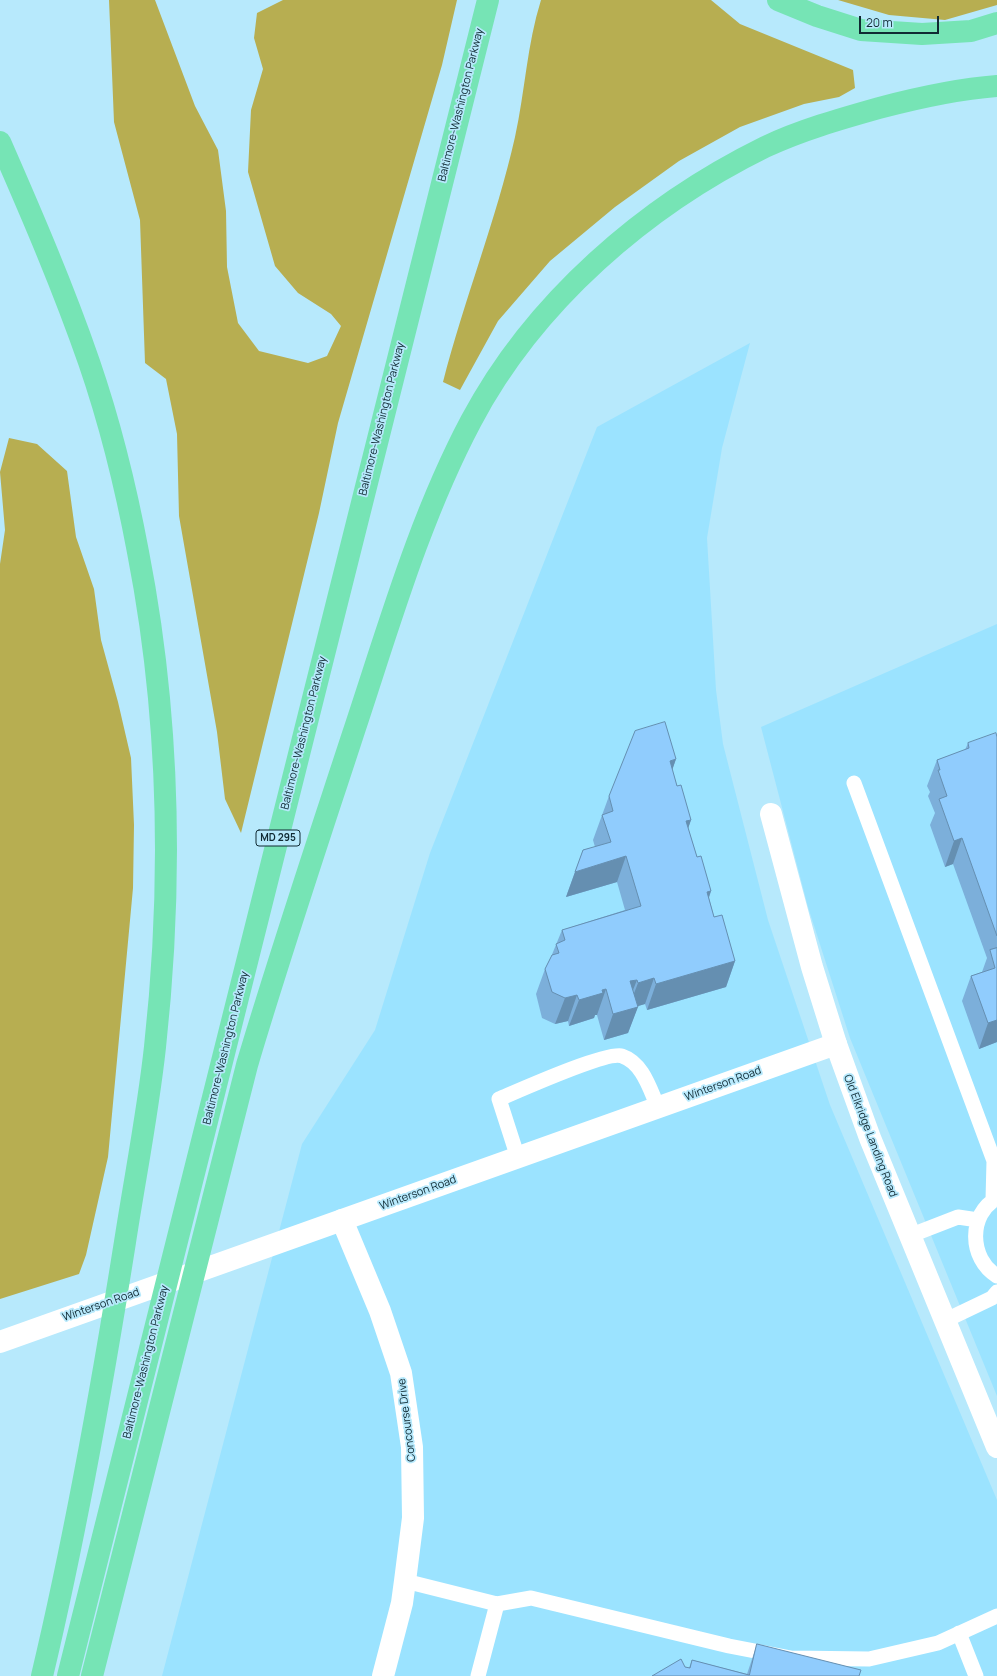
<!DOCTYPE html>
<html>
<head>
<meta charset="utf-8">
<style>
  body { margin:0 }
  #map { position:relative; width:997px; height:1676px; overflow:hidden; background:#b7e9fc; font-family:Manrope,sans-serif }
  canvas { display:block }
  .scale { position:absolute; left:859px; top:16px; width:80px; height:18px; box-sizing:border-box; border:2px solid #102a33; border-top:0; padding-left:5px; font-size:12px; line-height:14px; white-space:nowrap; color:#102a33; -webkit-text-stroke:3px #b7e9fc; paint-order:stroke }
</style>
</head>
<body>
<div id="map">
<canvas width="997" height="1676"></canvas>
<div class="scale">20 m</div>
</div>
<script>
const g = document.querySelector('canvas').getContext('2d');
g.lineJoin = 'round';
function fillPath(path, color) {
  g.fillStyle = color;
  g.fill(path, 'evenodd');
}
function stroke(path, color, width, dash) {
  g.strokeStyle = color;
  g.lineWidth = width;
  g.lineCap = dash ? 'butt' : 'round';
  g.setLineDash(dash || []);
  g.stroke(path);
}
function drawText(font, color, halo, rows, align = 'center') {
  g.font = font + ' Manrope,sans-serif';
  g.lineWidth = 3.5;
  g.setLineDash([]);
  g.textBaseline = 'middle';
  g.strokeStyle = halo;
  g.fillStyle = color;
  for (const [text, x, y, turn = 0] of rows) {
    g.save();
    g.translate(x, y);
    g.rotate((+turn || 0) * Math.PI / 180);
    g.textAlign = isNaN(turn) ? turn : align;
    if (halo) g.strokeText(text, 0, 0);
    g.fillText(text, 0, 0);
    g.restore();
  }
}
fillPath(new Path2D(`
  M750,343L722,448L707,538L716,690L723,744L768,920L830,1105L997,1500V1676H162L302,1144L375,1030L430,853L597,427Z
  M997,624V1396L850,1038L808,907L761,727Z`), '#9be3ff');
fillPath(new Path2D(`
  M109,0H155L195,106L218,150L226,211L227,267L238,323L259,351L308,363L327,356L341,326L331,314L298,293L275,266L248,172L251,110L263,69L254,38L257,13L283,0H457L442,65L338,423L319,513L241,833L225,799L217,732L179,516L177,434L166,379L145,363L140,220L114,122Z
  M541,0H711L740,24L853,70L855,88L839,97L804,104L740,127L679,161L615,207L550,261L498,321L460,390L443,382C464,300 496,221 515,137C525,92 527,44 541,0Z
  M838,0H997V5L945,20L889,15Z
  M9,438L37,444L67,471L76,537L94,589L101,640L118,702L131,758L134,825L133,888L108,1157L86,1255L79,1274L0,1299V564L5,530L0,472Z`), '#b7ae51');
stroke(new Path2D(`
  M854,783L994,1161L997,1165
  M518,1158L499,1099C518,1091 607,1051 622,1056C643,1063 650,1090 658,1107
  M997,1198C968,1214 969,1259 997,1276
  M993,1200L994,1161
  M909,1236L958,1217L978,1220
  M944,1321L992,1298L997,1292
  M405,1581L497,1604L478,1676
  M497,1604L531,1598L729,1646L791,1658L869,1659L938,1643L997,1616
  M959,1633L976,1676`), '#fff', 15);
stroke(new Path2D(`
  M771,814L812,967L836,1044
  M342,1220L380,1311L401,1373L412,1447L413,1518L405,1581L402,1603L383,1676`), '#fff', 22);
stroke(new Path2D(`
  M0,1342L836,1044L870,1138L997,1447`), '#fff', 22);
stroke(new Path2D(`
  M778,0L817,16L861,30L922,34L971,31L997,23
  M0,142C32,215 63,287 89,362C110,423 126,488 138,552C170,716 173,882 155,1047C148,1112 135,1177 125,1242C102,1387 76,1533 42,1676
  M68,1676L488,0
  M92,1676L247,1065C280,954 317,844 353,734C388,629 419,519 471,421C534,302 645,206 765,147C801,130 840,119 879,108C917,98 957,89 997,86`), '#76e4b5', 22);
fillPath(new Path2D(`
  M997,737V1042L979,1049L962,1001L971,976L982,972L987,958L953,864L945,867L930,825L935,813L928,796L930,792L927,786L937,760L965,750L968,743Z
  M676,759L672,770L677,786L691,820L688,828L697,857L711,891L709,898L714,917L735,961L726,987L647,1010L645,1004L638,1006L628,1033L604,1040L597,1015H595L594,1018L569,1026L568,1021L555,1024L542,1018L536,994L545,969L551,957L562,930L625,910L617,882L566,897L583,850L595,847L593,840L609,796Z
  M757,1644L859,1676H652L685,1667L689,1668L692,1660L747,1674Z`), '#7cafda');
fillPath(new Path2D(`
  M676,759L667,785L670,761Z
  M691,820L682,846L686,821Z
  M962,838L953,864L945,867L954,841Z
  M626,856L617,882L566,897L575,872Z
  M711,891L702,916L707,892Z
  M735,961L726,987L647,1010L656,984Z
  M654,978L645,1004L628,1009L638,983Z
  M637,980L627,1005L630,981Z
  M606,989L597,1015H595L594,1018L569,1026L579,1000Z
  M577,995L568,1021L555,1024L565,998Z
  M638,1007L628,1033L604,1040L613,1014Z
  M997,1020V1042L979,1049L988,1023Z`), '#658fb1');
const building = new Path2D(`
  M665,722L676,759L670,761L677,786L681,785L691,820L686,821L697,857L701,856L711,891L707,892L714,917L722,915L735,961L656,984L654,978L638,983L637,980L630,981L638,1007L613,1014L606,989L602,990L603,993L579,1000L577,995L565,998L552,992L545,969L552,955L559,953L556,944L565,940L562,930L641,906L626,856L575,872L583,850L611,842L602,815L613,811L609,796L635,731Z
  M996,733L997,737V936L962,838L954,841L939,799L947,796L938,770H940L937,760L969,748L968,743Z
  M997,948V1020L988,1023L971,976L995,968L990,950Z
  M757,1644L861,1670L859,1676H652L681,1659L685,1667L690,1668L692,1660L749,1675Z`);
fillPath(building, '#90ccfd');
stroke(building, '#658fb1', 1);
for (const [x, y, w] of [
  [278,838,44]
]) {
  const box = new Path2D();
  box.roundRect(x - w / 2, y - 8, w, 16, 3);
  g.fillStyle = '#b7e9fc';
  g.fill(box);
  stroke(box, '#102a33', 1);
}
drawText('bold 10px', '#102a33', null, [
  ["MD 295",278,838]
]);
drawText('11px', '#102a33', '#b7e9fc', [
  ["Baltimore-Washington Parkway",461,105,-76],
  ["Baltimore-Washington Parkway",382,419,-76],
  ["Baltimore-Washington Parkway",304,733,-76],
  ["Baltimore-Washington Parkway",226,1048,-76],
  ["Winterson Road",723,1084,-20],
  ["Old Elkridge Landing Road",870,1136,69],
  ["Winterson Road",418,1193,-20],
  ["Winterson Road",101,1305,-19],
  ["Baltimore-Washington Parkway",146,1362,-76],
  ["Concourse Drive",407,1420,-97]
]);
</script>
</body>
</html>
